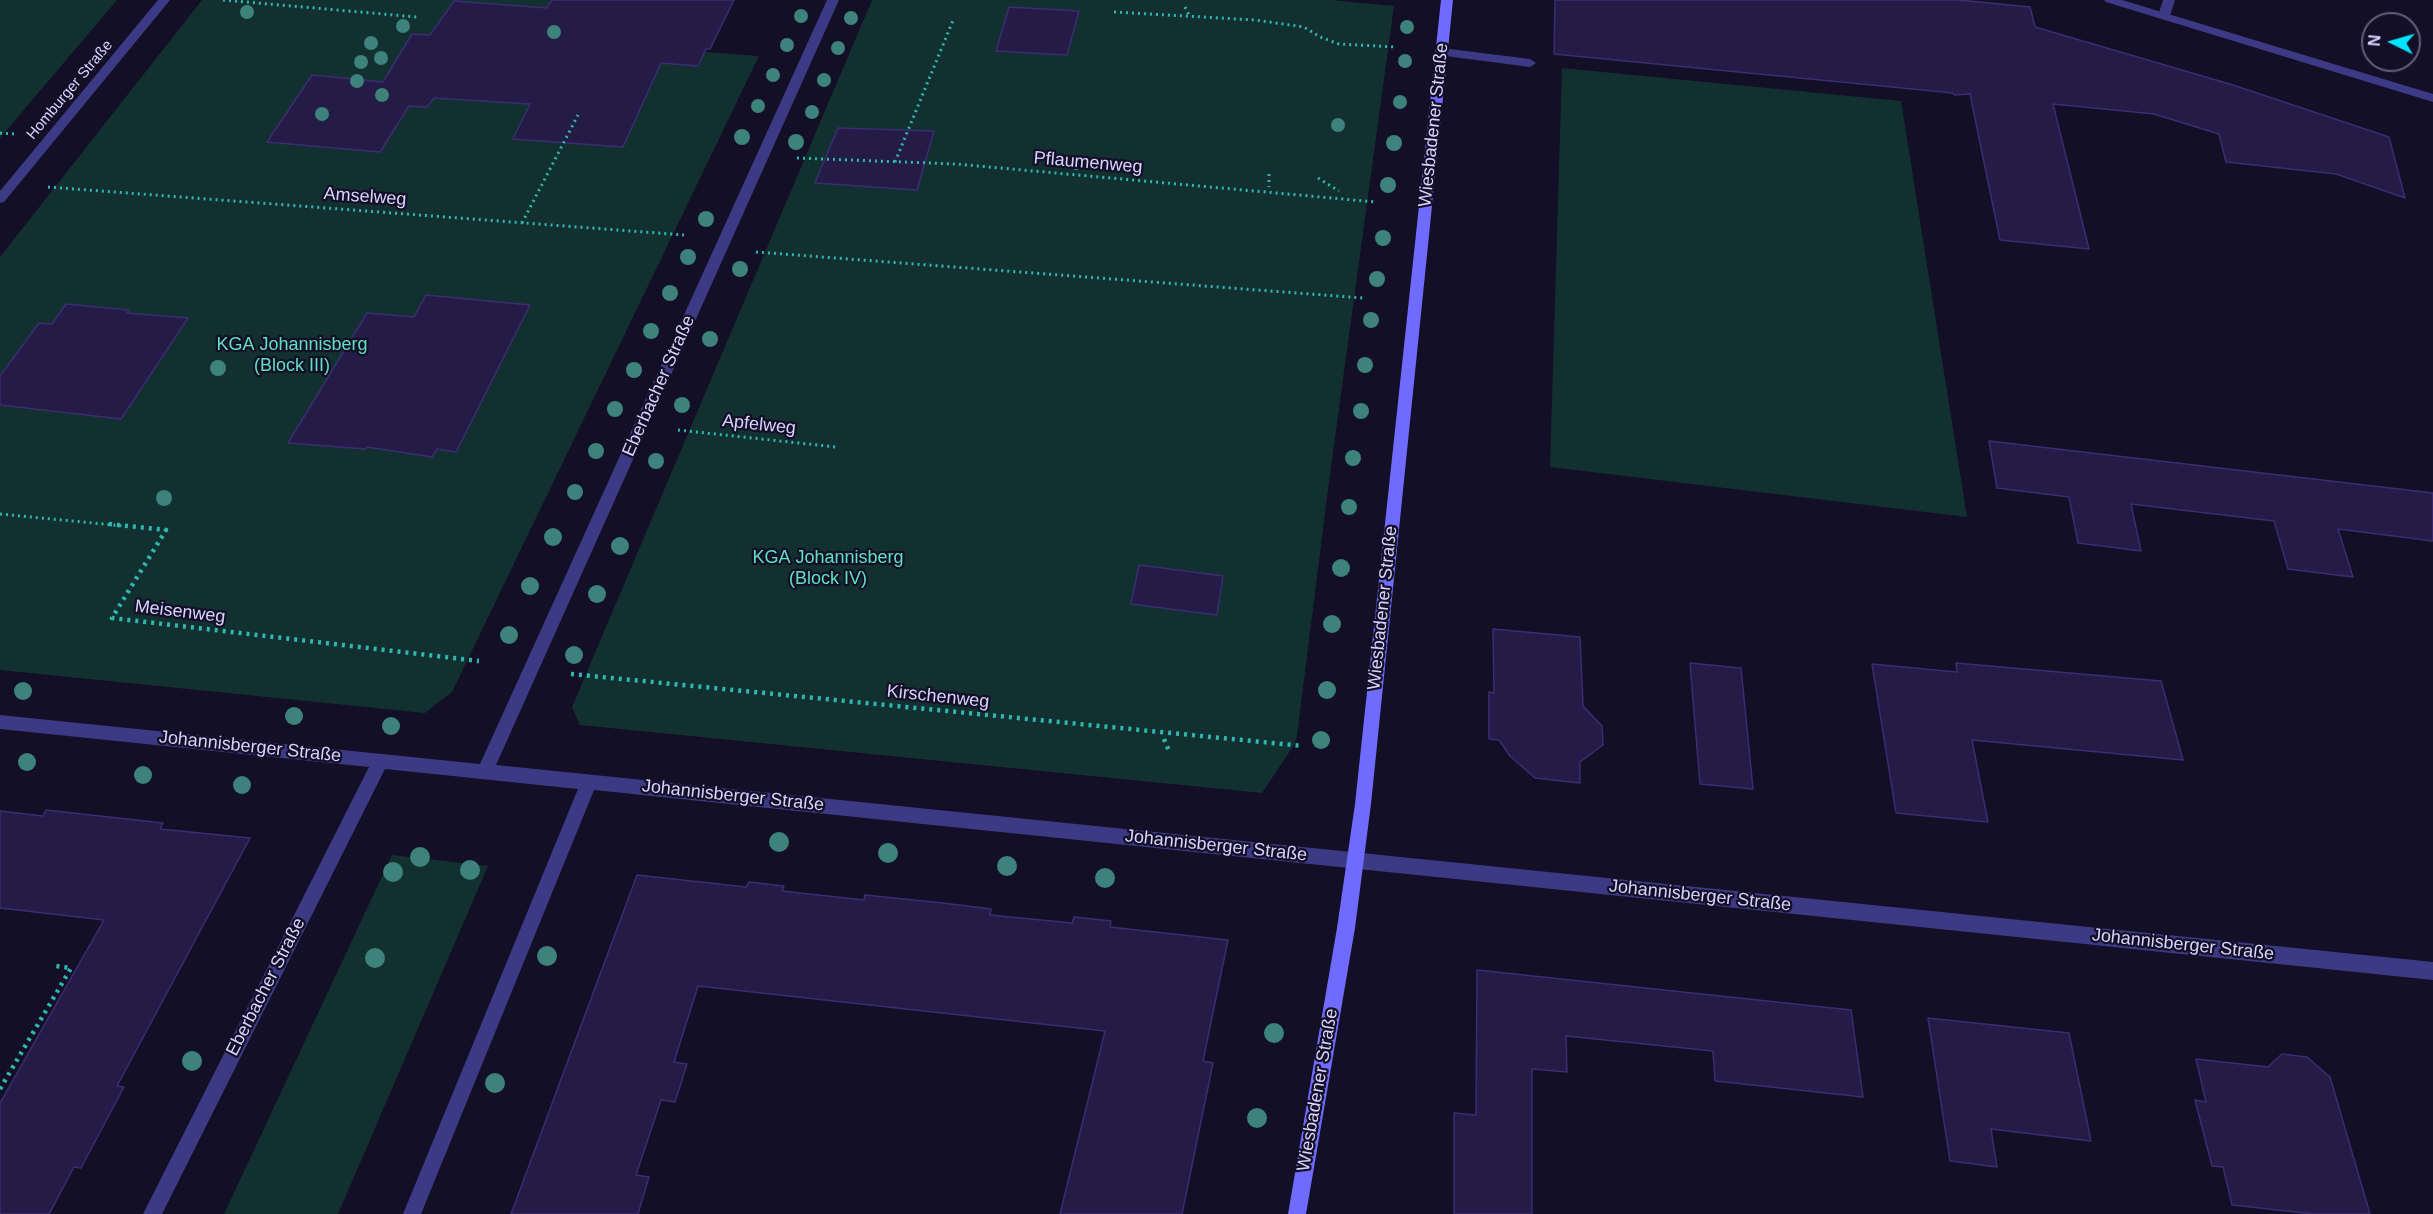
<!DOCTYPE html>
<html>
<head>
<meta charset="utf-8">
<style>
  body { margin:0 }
  #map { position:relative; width:2433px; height:1214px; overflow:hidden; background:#130f26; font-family:Helvetica,sans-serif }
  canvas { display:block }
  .north { position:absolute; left:2361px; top:12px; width:60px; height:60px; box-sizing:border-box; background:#130f26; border:2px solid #625e7d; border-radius:50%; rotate:275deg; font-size:16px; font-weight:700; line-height:24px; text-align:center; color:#d9d4ff }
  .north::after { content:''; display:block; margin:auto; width:21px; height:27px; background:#00e5ff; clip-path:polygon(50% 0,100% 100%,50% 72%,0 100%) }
</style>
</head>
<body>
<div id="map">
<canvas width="2433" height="1214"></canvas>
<div class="north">N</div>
</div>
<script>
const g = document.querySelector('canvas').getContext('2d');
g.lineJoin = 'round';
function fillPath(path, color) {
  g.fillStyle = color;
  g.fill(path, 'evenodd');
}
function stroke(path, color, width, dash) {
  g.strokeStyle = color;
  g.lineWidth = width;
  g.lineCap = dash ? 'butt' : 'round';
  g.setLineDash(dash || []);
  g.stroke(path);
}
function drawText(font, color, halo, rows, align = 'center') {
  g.font = font + ' Helvetica,sans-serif';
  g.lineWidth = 4.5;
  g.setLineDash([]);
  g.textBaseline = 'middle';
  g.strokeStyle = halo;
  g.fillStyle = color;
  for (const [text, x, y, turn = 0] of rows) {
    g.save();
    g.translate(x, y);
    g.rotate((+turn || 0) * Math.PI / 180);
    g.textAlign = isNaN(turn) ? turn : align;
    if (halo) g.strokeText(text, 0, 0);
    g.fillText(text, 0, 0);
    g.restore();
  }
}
fillPath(new Path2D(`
  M0,0H117L0,138Z
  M202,0H551L528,39L759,56L452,692L425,713L0,670V257Z
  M872,0H1331L1394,6L1328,489L1297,736L1294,745L1262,793L580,725L572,707Z
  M1562,68L1901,101L1967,517L1550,467Z
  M392,855L488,866L338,1214H224Z`), '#12302f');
const building = new Path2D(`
  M552,0H734L710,49H706L698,66L661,63L623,147L513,139L530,104L434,98L427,107L409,106L380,152L267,142L312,75L383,82L412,34L430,35L454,1L547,8Z
  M1555,0H1959L2030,7L2035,27L2233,85L2389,137L2405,198L2336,174L2226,162L2219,134L2154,114L2053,104L2089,249L2000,240L1970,94L1954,95L1953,93L1554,54Z
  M1009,7L1079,11L1067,55L996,51Z
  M838,128L934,131L917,190L815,183Z
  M426,295L530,305L456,452L437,449L432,457L367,447L366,449L288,443L367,313L414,317Z
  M66,304L129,310L127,313L188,318L121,419L0,405V376L39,323L52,324Z
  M1989,441L2433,493V541L2338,529L2353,577L2288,569L2274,521L2131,504L2141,551L2078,543L2069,497L1997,488Z
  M1139,565L1223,576L1217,615L1131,604Z
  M1493,629L1580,637L1583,706L1602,726L1603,745L1580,762V783L1535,778L1510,756L1499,740L1489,739V692L1494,693Z
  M1690,663L1741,668L1753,789L1700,784Z
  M1956,663L2161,681L2183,760L1972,740L1988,822L1896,813L1872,664L1957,672Z
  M46,810L163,823L160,829L250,838L117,1086L124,1087L81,1168L74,1167L49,1214H0V1103L104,920L0,908V811L43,816Z
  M637,875L746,887L749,882L784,886L782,891L864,900L865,895L943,903L991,909L990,915L1072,923L1074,917L1111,921L1110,927L1228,940L1203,1061L1213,1063L1182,1214H1060L1105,1031L698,986L674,1062L687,1064L675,1102L661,1100L636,1175L649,1177L638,1214H511Z
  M1477,970L1851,1010L1863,1097L1715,1081L1713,1051L1566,1036L1567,1072L1532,1069V1214H1454V1113L1476,1115Z
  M1928,1018L2069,1033L2091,1141L1991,1129L1997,1167L1950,1161Z
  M2282,1054L2307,1057L2330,1077L2370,1214H2314L2232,1205L2223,1167L2212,1166L2195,1100L2206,1102L2196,1059L2268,1067Z`);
fillPath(building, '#241b47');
stroke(building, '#3b2d73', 1.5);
stroke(new Path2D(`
  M223,0L417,17
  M1185,7L1190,17
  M1114,12L1255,20L1304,27L1320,37L1339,44L1397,47
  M0,133L14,134
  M797,158L956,164L1376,202
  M895,162L954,18
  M1076,170L1077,164
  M1269,174V187
  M1318,178L1339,191
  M48,187L684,235
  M522,223L578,115
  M756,252L1363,298
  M678,430L836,447
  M0,514L124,526`), '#2fb8b0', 3, [2, 4]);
stroke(new Path2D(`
  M109,524L166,530L112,618L479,661
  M571,674L1303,746
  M1164,739L1169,751
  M0,1089L71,968L56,966`), '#2fb8b0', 4.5, [3, 5]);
fillPath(new Path2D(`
  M2163,0H2175L2170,16L2164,20L2158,16Z
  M1442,48L1530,59L1536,63L1530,67L1438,55L1436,52Z`), '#3d3a85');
fillPath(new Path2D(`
  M158,0H170L4,202L0,203V191Z
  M827,0H839L496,765L2433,962V980L594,790L421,1214H403L578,789L385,769L162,1214H143L369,767L0,729V715L480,764Z
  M2104,0H2122L2433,94V102L2106,2Z`), '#3d3a85');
fillPath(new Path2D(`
  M1441,0H1453L1371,804L1355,928L1306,1214H1288L1337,928L1355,804Z`), '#6f6bff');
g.fillStyle = '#3d827b';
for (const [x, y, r] of [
  [247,12,7],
  [801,16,7],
  [851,18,7],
  [403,26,7],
  [1407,27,7],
  [554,32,7],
  [371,43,7],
  [787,45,7],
  [838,48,7],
  [381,58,7],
  [1405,61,7],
  [361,62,7],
  [773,75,7],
  [824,80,7],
  [357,81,7],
  [382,95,7],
  [1400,102,7],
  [758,106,7],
  [812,112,7],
  [322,114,7],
  [1338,125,7],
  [742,137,8],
  [796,142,8],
  [1394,143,8],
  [1388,185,8],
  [706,219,8],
  [1383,238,8],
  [688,257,8],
  [740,269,8],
  [1377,279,8],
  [670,293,8],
  [1371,320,8],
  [651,331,8],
  [710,339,8],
  [1365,365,8],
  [218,368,8],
  [634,370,8],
  [682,405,8],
  [615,409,8],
  [1361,411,8],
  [596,451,8],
  [1353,458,8],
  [656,461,8],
  [575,492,8],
  [164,498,8],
  [1349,507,8],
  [553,537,9],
  [620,546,9],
  [1341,568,9],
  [530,586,9],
  [597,594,9],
  [1332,624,9],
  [509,635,9],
  [574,655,9],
  [1327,690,9],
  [23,691,9],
  [294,716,9],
  [391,726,9],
  [1321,740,9],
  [27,762,9],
  [143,775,9],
  [242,785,9],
  [779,842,10],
  [888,853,10],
  [420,857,10],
  [1007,866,10],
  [470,870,10],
  [393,872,10],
  [1105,878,10],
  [547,956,10],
  [375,958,10],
  [1274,1033,10],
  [192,1061,10],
  [495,1083,10],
  [1257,1118,10]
]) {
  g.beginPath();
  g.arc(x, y, r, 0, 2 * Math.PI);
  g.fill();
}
drawText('15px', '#d9d4ff', '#130f26', [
  ["Homburger Straße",70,90,-50]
]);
drawText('18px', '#d9d4ff', '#130f26', [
  ["Wiesbadener Straße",1434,125,-84],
  ["Pflaumenweg",1088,163,5],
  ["Amselweg",365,197,4],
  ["Eberbacher Straße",659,386,-66],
  ["Apfelweg",759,425,6],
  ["Wiesbadener Straße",1383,608,-84],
  ["Meisenweg",180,612,7],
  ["Kirschenweg",938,697,6],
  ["Johannisberger Straße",250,747,6],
  ["Johannisberger Straße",733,796,6],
  ["Johannisberger Straße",1216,846,6],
  ["Johannisberger Straße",1700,896,6],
  ["Johannisberger Straße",2183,945,6],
  ["Eberbacher Straße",266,987,-63],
  ["Wiesbadener Straße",1318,1090,-80]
]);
drawText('18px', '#5fe0c0', '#130f26', [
  ["KGA Johannisberg",292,345],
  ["(Block III)",292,366],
  ["KGA Johannisberg",828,558],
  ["(Block IV)",828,579]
]);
</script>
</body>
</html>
